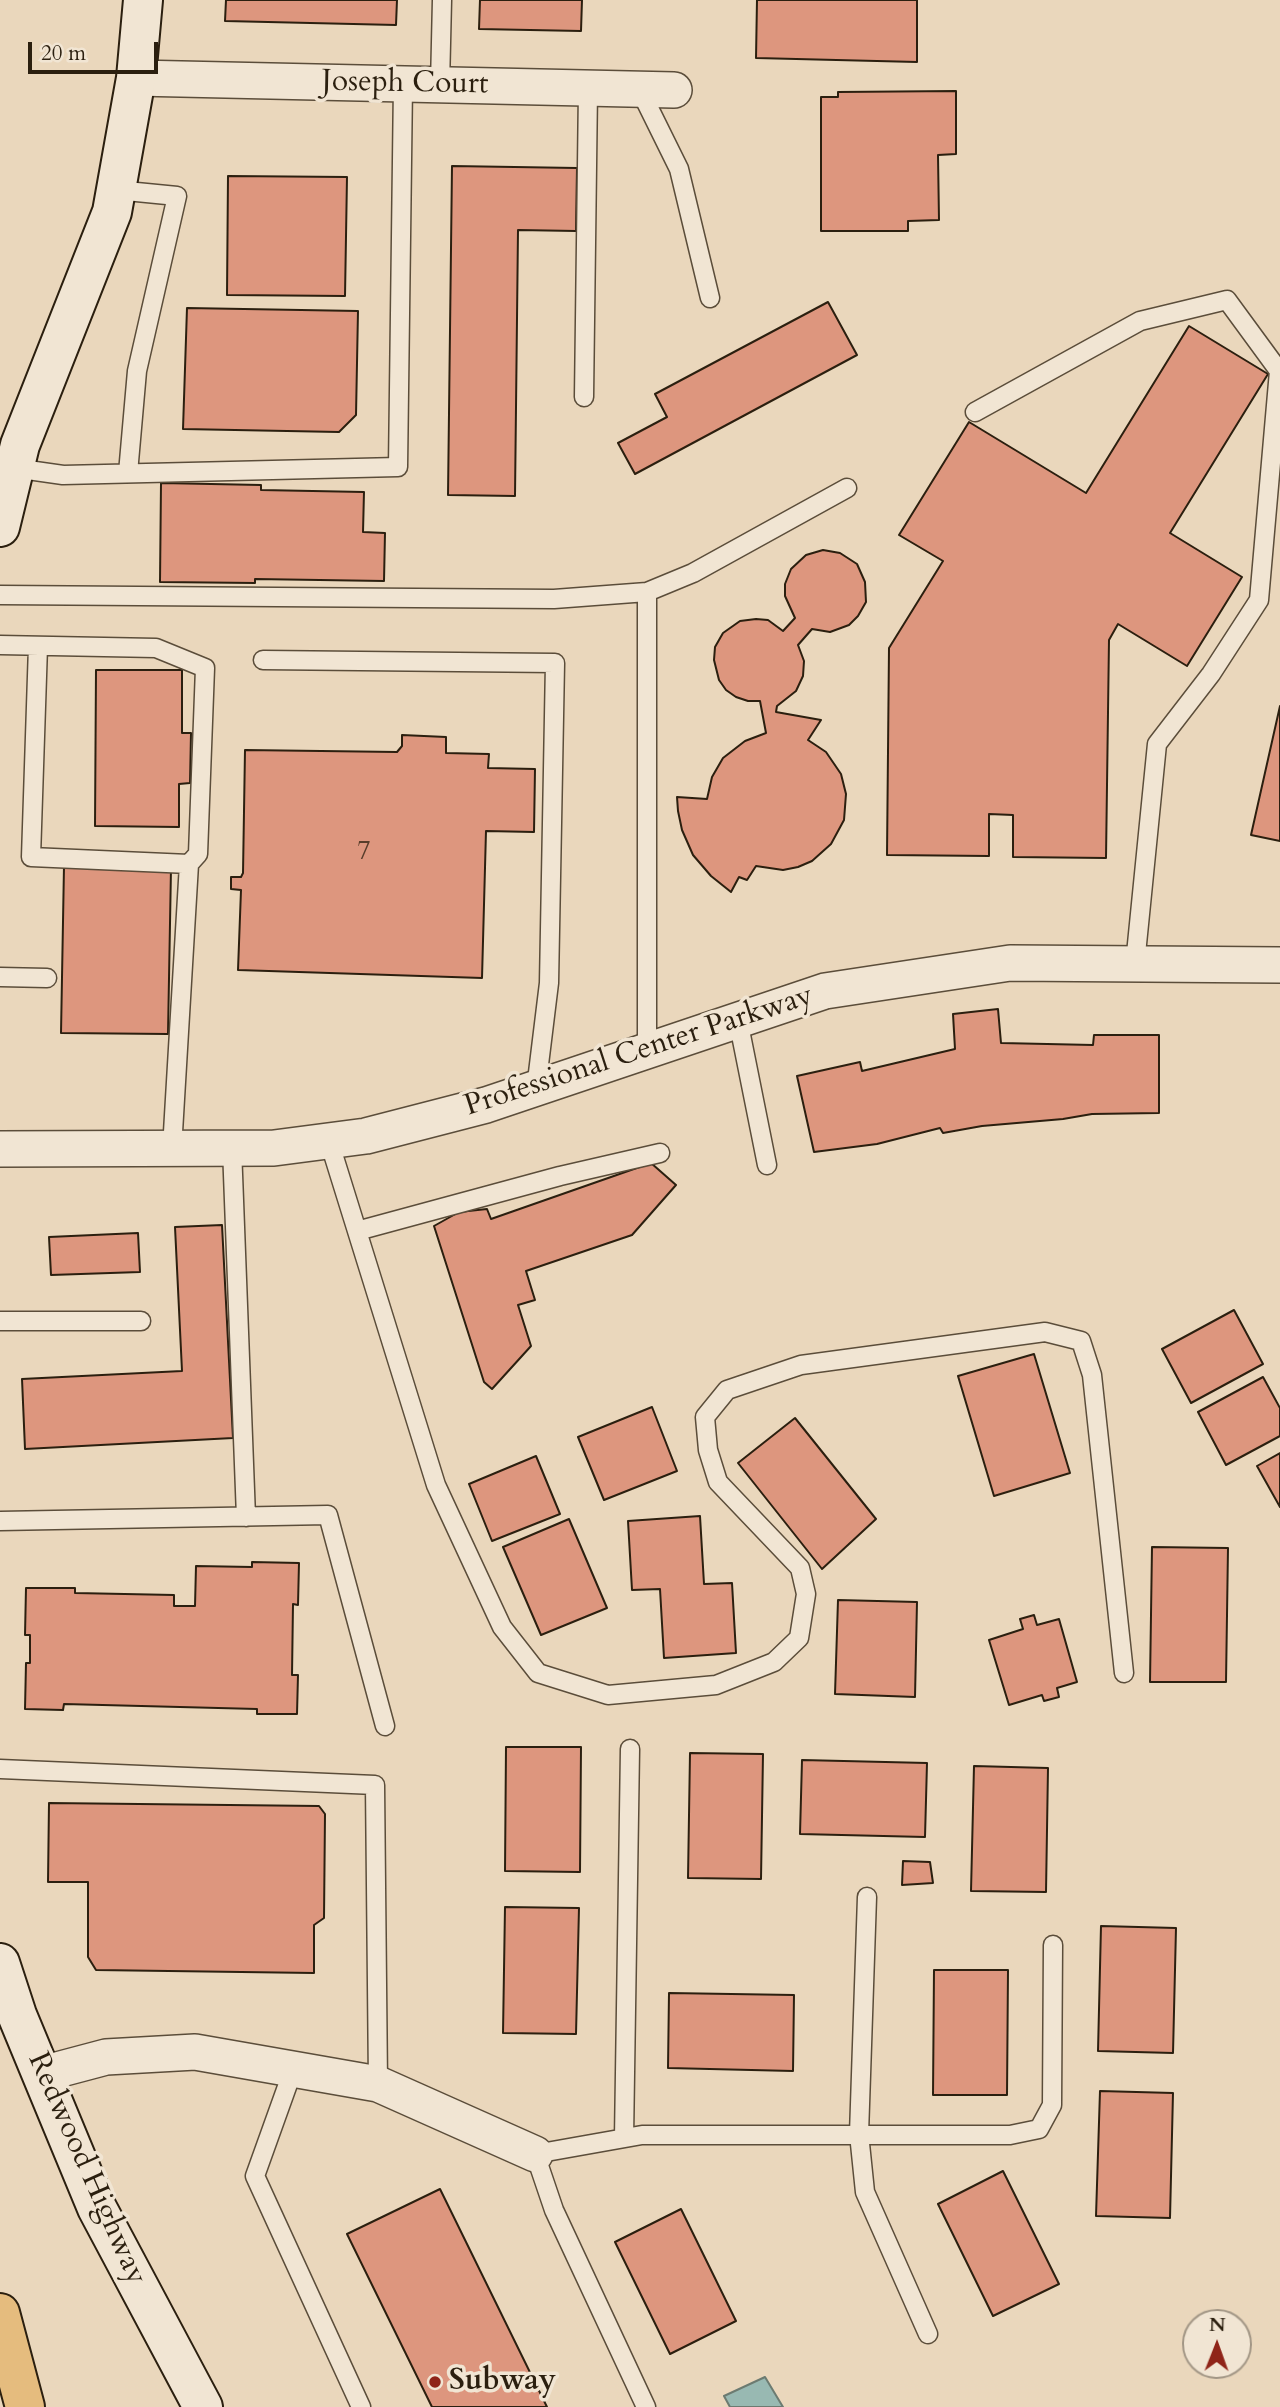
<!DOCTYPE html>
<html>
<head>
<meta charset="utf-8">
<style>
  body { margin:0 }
  #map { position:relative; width:1280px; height:2407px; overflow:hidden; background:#ead7bc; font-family:Cardo,serif }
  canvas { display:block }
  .north { position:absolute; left:1182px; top:2309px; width:70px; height:70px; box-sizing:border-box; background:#f1e5d3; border:2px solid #a29685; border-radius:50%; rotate:1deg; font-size:19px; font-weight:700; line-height:28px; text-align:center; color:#2b1f0f }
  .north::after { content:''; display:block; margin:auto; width:24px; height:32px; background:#8f2418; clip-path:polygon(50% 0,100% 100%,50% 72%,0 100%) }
  .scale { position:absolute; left:28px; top:42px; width:130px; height:32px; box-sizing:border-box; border:4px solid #2b1f0f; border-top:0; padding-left:9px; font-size:21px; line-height:24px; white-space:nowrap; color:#2b1f0f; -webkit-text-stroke:5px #f1e5d3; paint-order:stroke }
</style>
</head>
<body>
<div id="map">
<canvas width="1280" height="2407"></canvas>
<div class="north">N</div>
<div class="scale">20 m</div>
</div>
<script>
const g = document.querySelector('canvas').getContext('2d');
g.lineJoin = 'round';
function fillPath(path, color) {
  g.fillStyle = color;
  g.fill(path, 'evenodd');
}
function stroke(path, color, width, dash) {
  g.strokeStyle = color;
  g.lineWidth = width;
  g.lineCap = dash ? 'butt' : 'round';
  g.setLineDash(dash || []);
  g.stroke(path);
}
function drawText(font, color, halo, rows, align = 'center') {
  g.font = font + ' Cardo,serif';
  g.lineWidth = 7;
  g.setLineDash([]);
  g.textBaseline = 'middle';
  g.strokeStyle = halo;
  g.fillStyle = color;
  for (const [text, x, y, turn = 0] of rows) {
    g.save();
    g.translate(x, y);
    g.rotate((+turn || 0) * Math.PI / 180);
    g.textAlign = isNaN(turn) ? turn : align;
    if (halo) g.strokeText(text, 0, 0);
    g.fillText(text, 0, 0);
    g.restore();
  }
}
const water = new Path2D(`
  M765,2377L783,2407H730L724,2396Z`);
fillPath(water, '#98b9b2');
stroke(water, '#6c7b71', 2);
const building = new Path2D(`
  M226,0H397L396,25L225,21Z
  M480,0H582L581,31L479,29Z
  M757,0H917V62L756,58Z
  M956,91V154L938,155L939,220L908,221V231H821V97H838V92Z
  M452,166L577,168L576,231L518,230L515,496L448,495Z
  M228,176L347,177L345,296L227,295Z
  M828,302L857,355L635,474L618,443L667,417L655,394Z
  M187,308L358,311L356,415L339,432L183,429Z
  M1189,326L1268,374L1170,533L1242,577L1187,666L1118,624L1109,640L1106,858L1013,857V815L989,814V856L887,855L889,648L943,561L899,535L969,422L1086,493Z
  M161,483L261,485V490L364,492L363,532L385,533L384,581L255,579V583L160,582Z
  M823,550L840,553L857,564L865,582L866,602L858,616L849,625L830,632L812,629L798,645L804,661L803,676L796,691L777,706L776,712L821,720L808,740L826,752L841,774L846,794L844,820L831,844L812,861L798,867L783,870L756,866L747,880L739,877L731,892L711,876L693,855L682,830L678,811L677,797L707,799L712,777L723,758L745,741L766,733L760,701H748L736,697L726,690L719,680L714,660L715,647L723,633L740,621L756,619L768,620L783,631L795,618L785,596V584L791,569L806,555Z
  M96,670H182V733H191L190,783L179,784V827L95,826Z
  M1280,706V841L1251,835Z
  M402,735L446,737V753L489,754L488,768L535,769L534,832L486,831L482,978L238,970L241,890L231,889V877H241L243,873L245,750L397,752L402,746Z
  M64,866L171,868L168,1034L61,1033Z
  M998,1009L1001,1043L1093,1045L1094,1035H1159V1113L1092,1114L1063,1119L982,1126L943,1133L940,1128L877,1144L814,1152L797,1076L860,1062L862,1071L955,1049L953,1014Z
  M651,1163L676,1185L632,1235L526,1271L535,1300L518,1305L531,1346L492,1389L484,1382L434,1226L459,1212L487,1209L491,1219Z
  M222,1225L233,1438L25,1449L22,1379L182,1371L175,1227Z
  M138,1233L140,1272L51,1275L49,1237Z
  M1234,1310L1263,1364L1191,1403L1162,1349Z
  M1034,1354L1070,1473L994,1496L958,1376Z
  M1263,1377L1280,1408V1436L1226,1465L1198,1412Z
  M652,1407L677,1471L604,1500L578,1437Z
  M795,1418L876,1519L822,1569L738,1463Z
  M1280,1453V1507L1257,1466Z
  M536,1456L560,1514L492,1541L469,1484Z
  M700,1516L704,1584L732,1583L736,1653L664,1658L660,1589L632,1590L628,1521Z
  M569,1519L607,1608L541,1635L503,1547Z
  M1152,1547L1228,1548L1226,1682H1150Z
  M252,1562L299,1563L298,1605L293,1604L292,1675H298L297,1714H257V1709L64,1704L63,1710L25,1709L26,1663H30V1635H25L26,1588H75V1593L174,1595V1606H195L196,1566L252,1567Z
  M838,1600L917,1602L915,1697L835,1694Z
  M1034,1615L1037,1625L1059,1619L1077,1682L1057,1688L1059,1697L1044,1701L1042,1695L1009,1705L989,1640L1023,1629L1020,1619Z
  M506,1747H581L580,1872L505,1871Z
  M690,1753L763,1754L761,1879L688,1878Z
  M802,1760L927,1763L925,1837L800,1834Z
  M974,1766L1048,1768L1046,1892L971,1891Z
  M49,1803L319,1806L325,1814L324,1918L314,1925V1973L96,1970L88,1957V1882H48Z
  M903,1861L930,1862L933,1883L902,1885Z
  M505,1907L579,1908L576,2034L503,2033Z
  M1101,1926L1176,1928L1173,2053L1098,2051Z
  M934,1970H1008L1007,2095H933Z
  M669,1993L794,1995L793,2071L668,2068Z
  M1100,2091L1173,2093L1170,2218L1096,2216Z
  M1003,2171L1059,2284L993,2316L938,2204Z
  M440,2189L547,2407H432L347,2234Z
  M681,2209L736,2321L670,2354L615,2242Z`);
fillPath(building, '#dd967e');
stroke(building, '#2b1f0f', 2);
const lane = new Path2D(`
  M440,85L442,0
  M640,90L679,169L710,298
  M116,190L177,196L137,371L128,473
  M584,397L588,89
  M975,412L1140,321L1227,300L1279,371L1259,600L1211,674L1157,744L1135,964
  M14,468L63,475L398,467L403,84
  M0,595L554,599L647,592L693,573L847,488
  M0,645L156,648L205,668L198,854L189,864L172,1149
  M38,646L31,857L189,864
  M263,660L555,663L549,983L536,1089
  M0,977L47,978
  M738,1020L767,1165
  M647,1050V592
  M329,1141L436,1485L502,1627L538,1673L608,1695L716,1685L774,1662L799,1638L806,1594L800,1568L718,1482L708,1450L705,1417L727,1390L801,1365L1045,1332L1081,1341L1092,1375L1124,1673
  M232,1148L246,1517
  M357,1231L560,1176L660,1153
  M0,1321H141
  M0,1521L328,1515L385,1726
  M0,1769L375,1785L378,2084
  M867,1897L859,2134L865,2192L928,2334
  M293,2070L255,2176L361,2407
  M624,2138L630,1749
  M646,2407L554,2210L535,2154L642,2135H1010L1039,2129L1052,2105L1053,1945`);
const street = new Path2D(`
  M136,78L674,90
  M0,1149L274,1148L366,1136L486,1105L825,991L1010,963L1280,965
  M42,2074L106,2057L195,2052L378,2084L535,2154`);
const secondary = new Path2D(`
  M0,527L20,445L112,212L136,78L143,0
  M0,1963L17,2015L97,2208L203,2407`);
const highway = new Path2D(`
  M0,2313L25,2407`);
stroke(lane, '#5b4d3a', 21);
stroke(street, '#5b4d3a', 38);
stroke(secondary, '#2b1f0f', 42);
stroke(highway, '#2b1f0f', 42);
stroke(lane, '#f1e5d3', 18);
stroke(street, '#f1e5d3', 35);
stroke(secondary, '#f1e5d3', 38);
stroke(highway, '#e5bc7e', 38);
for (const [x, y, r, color] of [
  [435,2382,7,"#8f2418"]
]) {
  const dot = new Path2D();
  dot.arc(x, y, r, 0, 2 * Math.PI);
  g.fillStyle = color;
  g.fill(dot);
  stroke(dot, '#f1e5d3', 2.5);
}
drawText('26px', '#583d2b', null, [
  ["7",364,853]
]);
drawText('30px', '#2b1f0f', '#f1e5d3', [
  ["Joseph Court",405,84,1],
  ["Professional Center Parkway",639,1052,-18],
  ["Redwood Highway",86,2169,66]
]);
drawText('bold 30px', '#2b1f0f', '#f1e5d3', [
  ["Subway",449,2382]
], 'left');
</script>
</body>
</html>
